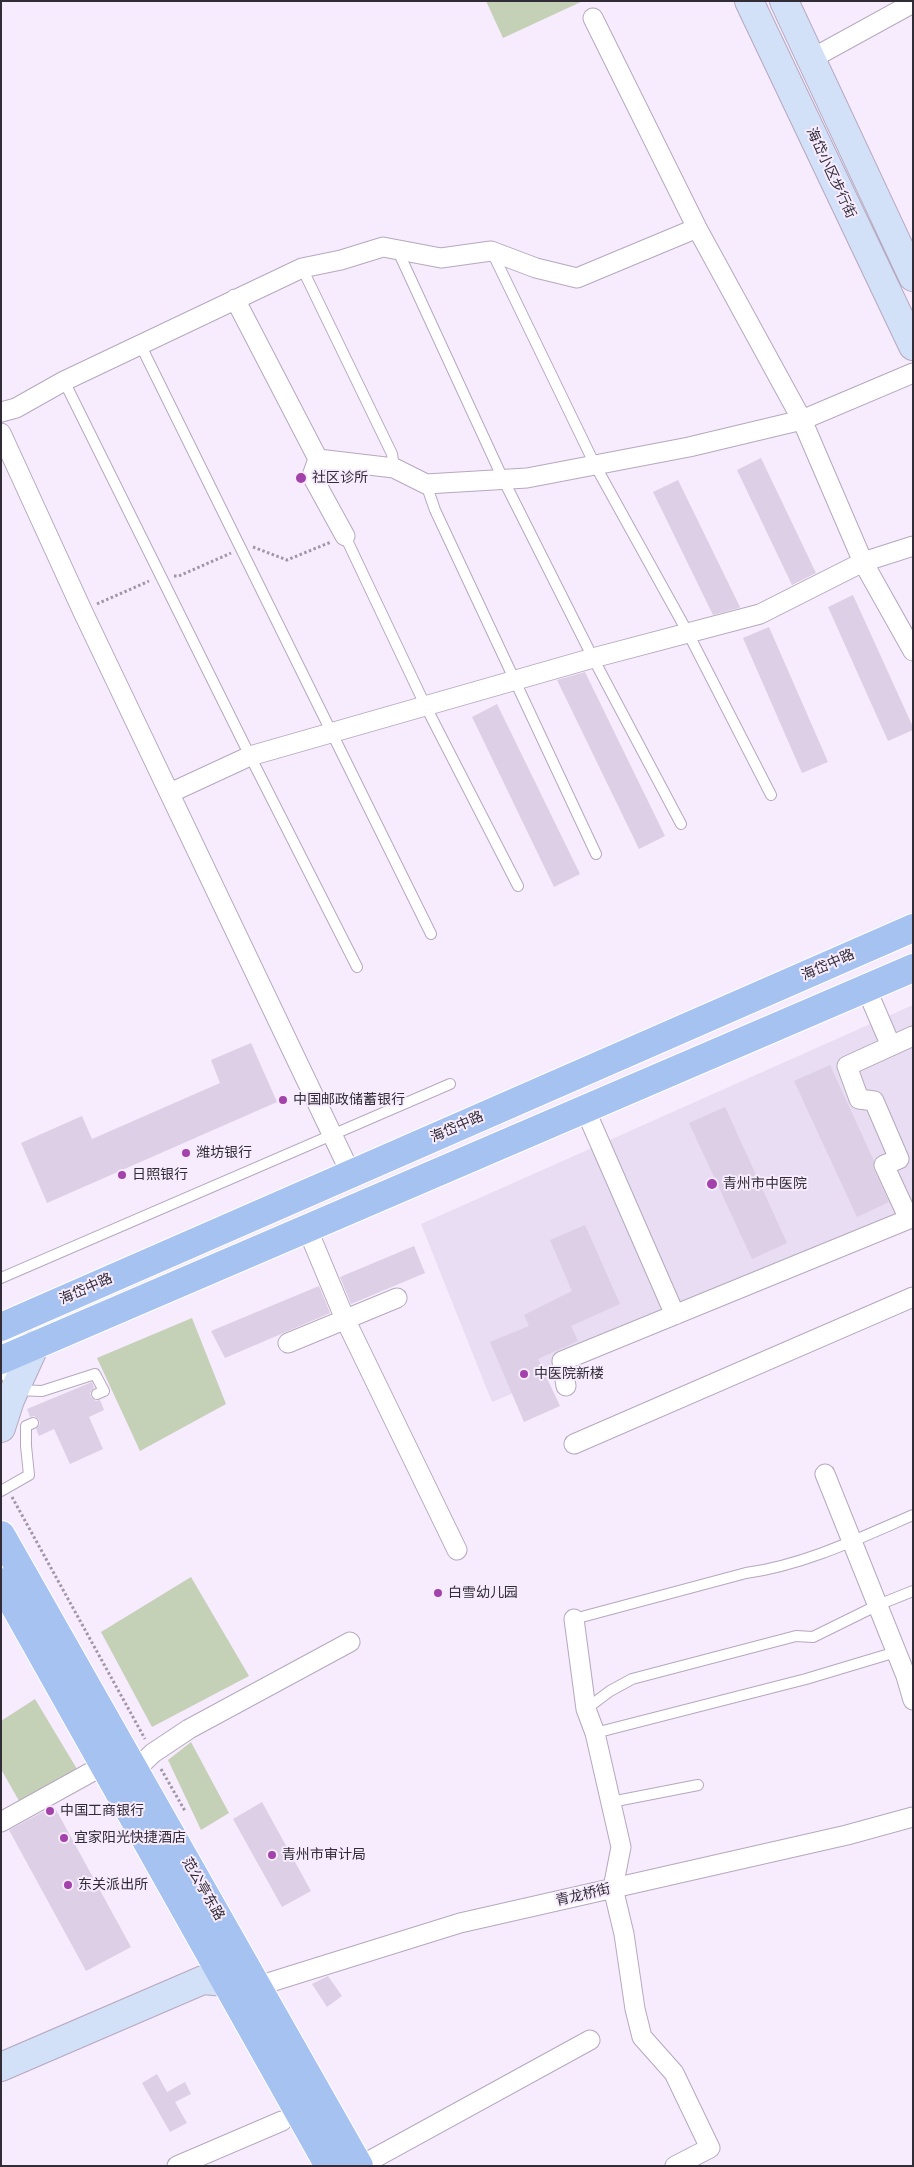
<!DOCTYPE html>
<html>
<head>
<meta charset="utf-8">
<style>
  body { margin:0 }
  #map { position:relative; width:914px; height:2167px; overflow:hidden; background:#f7ebfe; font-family:Montserrat,sans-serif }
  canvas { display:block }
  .frame { position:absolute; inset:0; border:2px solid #312c35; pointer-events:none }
</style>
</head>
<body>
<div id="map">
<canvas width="914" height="2167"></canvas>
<div class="frame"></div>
</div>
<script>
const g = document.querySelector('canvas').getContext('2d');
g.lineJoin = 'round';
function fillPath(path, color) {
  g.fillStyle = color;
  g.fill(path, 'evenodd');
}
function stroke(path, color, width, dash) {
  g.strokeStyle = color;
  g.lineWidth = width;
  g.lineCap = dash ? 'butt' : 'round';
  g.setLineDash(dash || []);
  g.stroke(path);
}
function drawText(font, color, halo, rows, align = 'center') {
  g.font = font + ' Montserrat,"Noto Sans SC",sans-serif';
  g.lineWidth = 4;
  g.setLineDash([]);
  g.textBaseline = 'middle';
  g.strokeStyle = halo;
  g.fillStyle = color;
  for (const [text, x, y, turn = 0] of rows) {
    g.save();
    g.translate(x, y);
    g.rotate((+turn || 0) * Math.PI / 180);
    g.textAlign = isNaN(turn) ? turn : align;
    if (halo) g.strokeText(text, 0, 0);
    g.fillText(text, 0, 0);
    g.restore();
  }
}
fillPath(new Path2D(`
  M913,1005V1225L492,1402L421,1224Z`), '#e8ddf2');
fillPath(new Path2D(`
  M486,1H583L503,38Z
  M192,1318L226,1404L140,1451L97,1358Z
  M191,1577L249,1676L152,1727L101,1632Z
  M35,1699L77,1769L19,1801L1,1769V1721Z
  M191,1742L229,1813L201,1830L168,1760Z`), '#c4d1b7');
fillPath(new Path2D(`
  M761,458L816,573L792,585L737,470Z
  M678,480L740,607L739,608L713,615L653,492Z
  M853,595L913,727V730L888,741L828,607Z
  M769,627L828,762L802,773L743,638Z
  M585,672L665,836L639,849L557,680Z
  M497,704L580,874L554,887L472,717Z
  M251,1043L277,1102L47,1203L21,1143L82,1116L92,1139L220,1083L211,1060Z
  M830,1065L874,1161V1170L889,1202L857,1217L794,1081Z
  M725,1107L787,1243L752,1259L689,1123Z
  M585,1225L620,1304L571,1326L578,1341L538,1359L560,1406L524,1422L490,1342L529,1326L524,1315L572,1291L550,1240Z
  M414,1246L425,1273L351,1304L340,1277Z
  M319,1286L330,1313L225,1358L211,1331Z
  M92,1382L94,1388L90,1393L91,1397L96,1401L100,1400L104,1410L89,1417L103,1449L70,1464L54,1429L39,1436L36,1429L40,1424L39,1420L34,1416L30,1417L27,1409Z
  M262,1802L311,1891L282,1907L233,1819Z
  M54,1806L131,1947L86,1971L9,1830Z
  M328,1976L342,1996L327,2007L312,1984Z
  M157,2074L167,2092L185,2082L191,2094L175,2102L187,2123L170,2132L142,2083Z`), '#ddcfe6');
const lane = new Path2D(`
  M397,249L503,479L593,658L681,824
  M492,252L595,465L688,633L771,795
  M302,268L392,454L394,468
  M140,344L431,934
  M64,381L250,756L357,967
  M426,484L435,510L596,854
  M345,536L425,705L518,886
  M1,1278L450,1084
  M1,1368L15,1390L42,1391L95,1374L104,1391L97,1394
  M1,1491L29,1475L26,1446V1426L33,1423
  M574,1619L746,1573C804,1565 860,1538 913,1515
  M586,1709L610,1691L632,1679L796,1636L813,1637L878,1605L913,1591
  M595,1733L806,1679L896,1652
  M611,1802L698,1785`);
const street = new Path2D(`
  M593,18L697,228L802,420L863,562L913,651
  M811,59L913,3
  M235,299L318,459L312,476L345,536
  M1,412L16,408L64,381L302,268L341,260L383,247L441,258L491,251L536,268L577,278L697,228
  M1,433L82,610L351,1174
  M318,459L394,468L426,484L527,478L689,447L802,420L913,373
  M170,793L250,756L593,658L760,614L863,562L913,546
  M866,988L891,1046
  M585,1109L675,1315
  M307,1228L345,1319L457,1550
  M288,1343L397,1298
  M566,1386L562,1361L909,1219L884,1165L899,1159L874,1101L859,1099L847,1066L913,1036
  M574,1444L913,1297
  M825,1474L906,1676L913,1700
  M574,1619L586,1709L595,1733L621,1847L613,1888L624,1934L635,2009L642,2037L674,2073L710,2148L675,2166
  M135,1770L153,1753L189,1729L350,1642
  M1,1822L104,1765
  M258,1986L460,1923L847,1835L913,1817
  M177,2166L282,2121
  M360,2166L590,2040`);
const secondary = new Path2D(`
  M749,1L913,346
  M784,1L913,277
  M1,1428L10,1400L35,1345
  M1,2067L203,1980L246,1984`);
const primary = new Path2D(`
  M1,1327L913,928
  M1,1360L913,968
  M1,1535L359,2166
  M1,1582L329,2166`);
stroke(lane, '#b6a8be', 12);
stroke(street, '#b6a8be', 21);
stroke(secondary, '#b6a8be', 30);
stroke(primary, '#fff', 30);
stroke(new Path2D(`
  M253,547L287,560L331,542
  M174,576H179L231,553
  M97,604L149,581
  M12,1497L145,1739
  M161,1769L185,1811`), '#a097a6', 3, [2.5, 2.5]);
stroke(lane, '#fff', 10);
stroke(street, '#fff', 19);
stroke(secondary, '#d2e0f8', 28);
stroke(primary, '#a6c2f1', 28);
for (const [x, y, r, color] of [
  [301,478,6,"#a242aa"],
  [283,1100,5,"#a242aa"],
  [186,1153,5,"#a242aa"],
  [122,1175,5,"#a242aa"],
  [712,1184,6,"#a242aa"],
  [524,1374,5,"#a242aa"],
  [438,1593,5,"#a242aa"],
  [50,1811,5,"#a242aa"],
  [64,1838,5,"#a242aa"],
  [272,1855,5,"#a242aa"],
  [68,1885,5,"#a242aa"]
]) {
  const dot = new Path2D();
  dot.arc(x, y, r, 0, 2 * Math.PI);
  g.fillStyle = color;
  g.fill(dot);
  stroke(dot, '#f7ebfe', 2);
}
drawText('14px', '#312c35', '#f7ebfe', [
  ["海岱小区步行街",831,173,65],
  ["海岱中路",828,965,-24],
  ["海岱中路",457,1127,-24],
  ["海岱中路",86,1289,-24],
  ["范公亭东路",203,1889,60],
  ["青龙桥街",583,1895,-13]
]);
drawText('14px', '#312c35', '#f7ebfe', [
  ["社区诊所",312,478],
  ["中国邮政储蓄银行",293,1100],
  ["潍坊银行",196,1153],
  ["日照银行",132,1175],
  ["青州市中医院",723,1184],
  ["中医院新楼",534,1374],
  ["白雪幼儿园",448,1593],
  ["中国工商银行",60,1811],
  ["宜家阳光快捷酒店",74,1838],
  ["青州市审计局",282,1855],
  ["东关派出所",78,1885]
], 'left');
</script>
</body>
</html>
